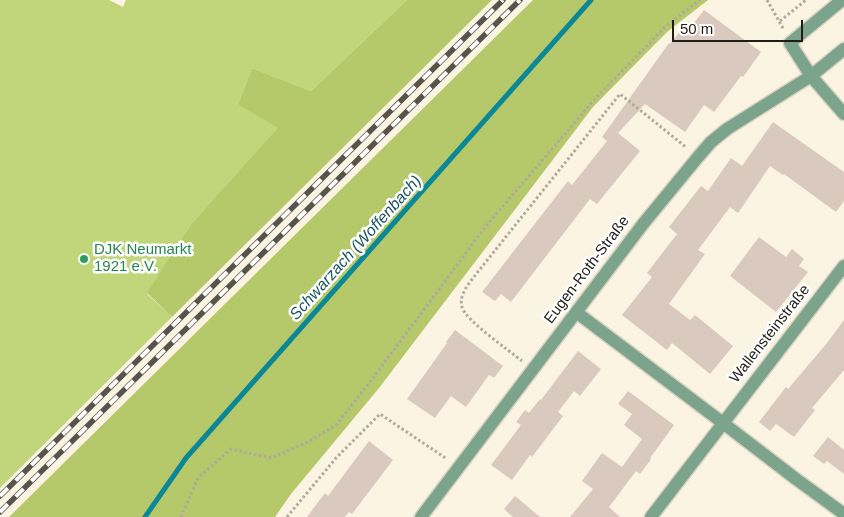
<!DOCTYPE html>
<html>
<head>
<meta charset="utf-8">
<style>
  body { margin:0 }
  #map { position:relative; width:844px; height:517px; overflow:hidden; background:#fbf4e2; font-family:Arial,sans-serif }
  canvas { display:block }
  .scale { position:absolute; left:672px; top:20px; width:131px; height:22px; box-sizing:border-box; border:2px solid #201d17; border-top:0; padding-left:6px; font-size:15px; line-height:18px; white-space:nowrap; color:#201d17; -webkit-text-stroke:4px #fff; paint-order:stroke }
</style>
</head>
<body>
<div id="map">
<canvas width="844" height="517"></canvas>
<div class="scale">50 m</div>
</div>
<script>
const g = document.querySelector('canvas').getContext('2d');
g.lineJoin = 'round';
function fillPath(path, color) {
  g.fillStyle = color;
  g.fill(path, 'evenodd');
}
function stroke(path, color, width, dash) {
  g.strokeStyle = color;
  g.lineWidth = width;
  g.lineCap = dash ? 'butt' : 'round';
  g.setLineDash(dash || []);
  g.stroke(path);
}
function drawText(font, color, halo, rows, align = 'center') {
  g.font = font + ' Arial,sans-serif';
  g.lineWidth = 5;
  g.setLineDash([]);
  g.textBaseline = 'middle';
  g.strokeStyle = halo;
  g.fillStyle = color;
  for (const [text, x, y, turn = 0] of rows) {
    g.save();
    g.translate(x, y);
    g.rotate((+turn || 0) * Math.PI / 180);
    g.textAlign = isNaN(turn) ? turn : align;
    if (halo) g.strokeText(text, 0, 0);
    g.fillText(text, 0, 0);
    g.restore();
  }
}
fillPath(new Path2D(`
  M0,0H109L123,7L126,0H407L311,91L252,68L238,105L279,128L191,224L147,294L172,317L0,488Z`), '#c1d57a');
fillPath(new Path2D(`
  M407,0H492L172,317L147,293L191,224L278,128L238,105L252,68L311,91Z
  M533,0H708L667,32L593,107L379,388L291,494L275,517H9Z`), '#b5c96a');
stroke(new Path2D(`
  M145,517L186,458L591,0`), '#0c8796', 5);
fillPath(new Path2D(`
  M704,10L761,52L743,77L741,76L714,112L704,105L685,132L645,104L618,133L640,151L597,204L590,199L511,302L501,294L495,301L482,292L568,181L572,185L607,141L602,137L669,43L670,44L688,21L693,24Z
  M773,122L844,172V201L836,212L784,174L783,175L770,166L738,213L730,207L698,250L705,254L669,304L690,320L695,315L733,346L710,374L672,343L667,350L622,315L652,277L647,273L677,234L669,227L701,186L708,191L731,158L742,166Z
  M759,237L786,257L792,249L804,259L799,266L808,272L776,312L730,276Z
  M844,320V370L812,408L815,410L794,437L776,424L770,431L759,422L786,387L788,389L827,343Z
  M455,330L503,366L494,378L489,375L466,407L451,396L435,418L407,399L447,343L446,342Z
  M578,351L601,369L580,396L574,391L558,412L563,416L532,457L530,455L512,480L491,465L521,425L516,422L525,410L529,413L540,399L541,400Z
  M628,391L674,425L650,458L651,459L640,474L636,471L609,507L620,517H570L593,489L582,481L602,453L622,467L642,439L624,425L632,414L618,404Z
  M828,437L844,450V474L827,461L824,464L813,456Z
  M369,441L393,460L352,514L349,512L345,517H307L325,493L328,496Z
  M515,496L540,517H513L504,509Z`), '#dac9be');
const minor = new Path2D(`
  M842,0L790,43L811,76L844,114
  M576,312L723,423L796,479L844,514
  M421,517L643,224L698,157L711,142L727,129L811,76L844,49
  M651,517L844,266`);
stroke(minor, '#d8d2c2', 15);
stroke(new Path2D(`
  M767,0L784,30
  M780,21L806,0
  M522,361C510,351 465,320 462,307C459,296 467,286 473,278L620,94L687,148
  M181,517L198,478L231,449L271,458L308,442L336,425L370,382L486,226L594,100L667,25L700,0
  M287,517L336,458L380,414L447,459`), '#b0aa9c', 3, [2.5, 2.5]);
stroke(minor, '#7ca38c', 12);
const rail = new Path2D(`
  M0,496L503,0
  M0,512L520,0`);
stroke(rail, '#58544b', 5.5);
stroke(rail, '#fff', 4, [11]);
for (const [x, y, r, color] of [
  [84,259,5,"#2e9e5b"]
]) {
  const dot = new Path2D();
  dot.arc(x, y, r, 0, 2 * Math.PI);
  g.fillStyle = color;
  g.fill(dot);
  stroke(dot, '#fff', 2);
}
drawText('15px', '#27864d', '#fff', [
  ["DJK Neumarkt",94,250],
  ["1921 e.V.",94,267]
], 'left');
drawText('15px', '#201d17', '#fff', [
  ["Eugen-Roth-Straße",587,270,-53],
  ["Wallensteinstraße",770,334,-52]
]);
drawText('italic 16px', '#19545e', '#fff', [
  ["Schwarzach (Woffenbach)",356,248,-48]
]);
</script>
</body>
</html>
